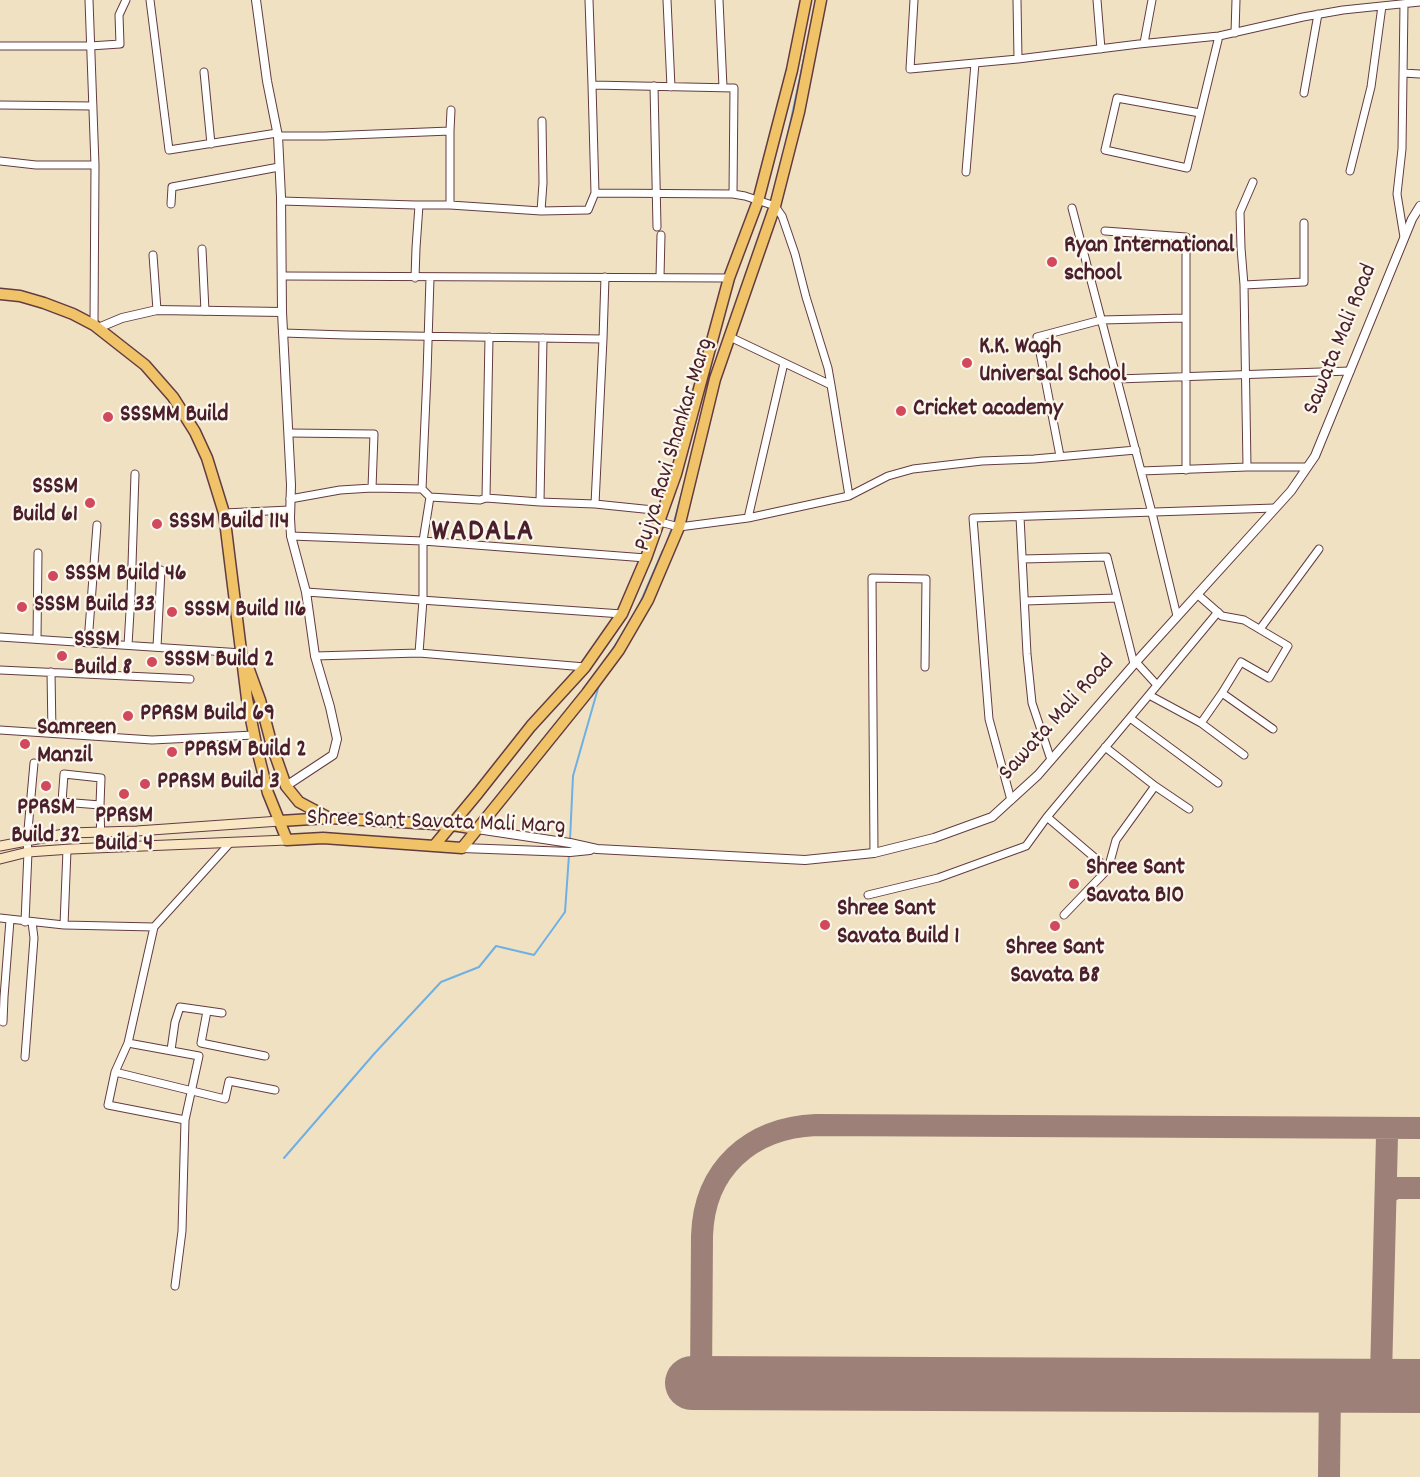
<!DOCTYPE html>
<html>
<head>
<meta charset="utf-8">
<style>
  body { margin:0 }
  canvas { display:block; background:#f0e1c3 }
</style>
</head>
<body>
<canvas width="1420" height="1477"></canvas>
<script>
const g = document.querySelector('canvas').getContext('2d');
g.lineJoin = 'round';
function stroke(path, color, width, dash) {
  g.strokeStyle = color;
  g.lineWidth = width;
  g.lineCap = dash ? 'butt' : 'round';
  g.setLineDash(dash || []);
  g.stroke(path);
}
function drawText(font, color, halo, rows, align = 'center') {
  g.font = font + ' Dekko,sans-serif';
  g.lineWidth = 4.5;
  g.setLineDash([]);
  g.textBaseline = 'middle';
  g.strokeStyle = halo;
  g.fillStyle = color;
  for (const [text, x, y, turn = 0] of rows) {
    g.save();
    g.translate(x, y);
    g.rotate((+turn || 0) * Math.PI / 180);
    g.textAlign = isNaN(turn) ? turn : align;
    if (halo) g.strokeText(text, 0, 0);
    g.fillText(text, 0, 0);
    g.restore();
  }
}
stroke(new Path2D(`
  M786,143L806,49
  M717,357L737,300
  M674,522L685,482
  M667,542L672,528
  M638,608L663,550
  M608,657L632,618
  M570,840L573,776L599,685
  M284,1158L374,1054L441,982L479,967L496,946L534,955L565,912L569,855`), '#6fb0e4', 2);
stroke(new Path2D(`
  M1386,1194L1395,1188H1420
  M701,1383L702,1236C704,1169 750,1128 816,1125L1420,1128
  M1371,1386L1381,1375L1387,1136L1381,1128
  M1329,1477L1330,1386`), '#9d8077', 22);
stroke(new Path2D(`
  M692,1383L1420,1386`), '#9d8077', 54);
const minor = new Path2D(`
  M89,0L95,165L94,325
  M150,0L169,150L277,133
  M589,0L592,85
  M667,0L671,87
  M719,0L723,87
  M914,0L910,69L1018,59L1139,44L1219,36L1303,17L1343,10L1420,2
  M1017,0L1018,59
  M1097,0L1101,49
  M1404,4L1402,149L1397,194L1404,237
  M1235,33L1236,0
  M1144,43L1152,0
  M0,46H90L120,44L119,15L126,0
  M204,72L211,144
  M1403,73L1420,74
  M654,86L657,227
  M1304,93L1318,14
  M0,105L93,106
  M1200,113L1117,98L1105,150L1187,168L1219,36
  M278,136H325L450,131
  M0,161L36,165H95
  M1350,171L1371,87L1382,6
  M966,172L975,63
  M595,193L592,85L734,88L733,194
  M281,201L415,205H450V131L451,110
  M171,204L172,187L279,167
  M450,205L541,211L543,183L542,121
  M1072,208L1152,513L1177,616
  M541,211L588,210L595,193L733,194L745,196L775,206L782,216L795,254L806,297L828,368L831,385
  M1105,231L1186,237V470
  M202,249L205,311
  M153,255L157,310
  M283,276C432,278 580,276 729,278
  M660,277L661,235
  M415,278L416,248L419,205
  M1244,285L1304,282V223
  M283,333L346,335L603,339L605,277
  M1117,379L1350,371
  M289,433L374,434L372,488
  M1060,456L1037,337L1101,320L1186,318
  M1247,467L1244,285L1241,248L1240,212L1253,182
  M1141,471L1247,467H1307
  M422,489L430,497L480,500L486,498L540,502L595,504L663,511
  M849,496L888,476L913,469L982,461L1034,459L1136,450
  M486,498L489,337
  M290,499L340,490L372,488L422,489L427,374L430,278
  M540,502L543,338
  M595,504L603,339
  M224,513L290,510
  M1020,517L1027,654L1032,703L1051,760
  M748,518L784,363
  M660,522L679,527L748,518L849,496L831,385L730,337
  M291,536L423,541L646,558
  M1022,559L1107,557L1134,664
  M306,592L622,614
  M1197,594L1222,616L1244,620L1288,646L1269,678L1241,662L1222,693L1201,723L1149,695L1218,612
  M1025,601L1117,598
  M1260,629L1319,549
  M0,637L242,653
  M37,639L38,553
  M88,642L97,525
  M128,645L131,595L135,474
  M157,647L161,570
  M419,653L423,600V541L430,497
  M315,656L419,653L585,667
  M1136,662L1157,685
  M0,670L190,679
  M51,672L52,733
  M1222,693L1273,729
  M1130,718L1218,783
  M1201,723L1244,755
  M0,730L152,740L254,735
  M1105,747L1155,786L1189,809
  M1011,800L989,719L973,518L1275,508
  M100,805L62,802L64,774L101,778L100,805L101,848
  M874,853L872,578L926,579L925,667
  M1108,869L1047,817L1149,695
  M868,895L938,878L1026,846L1047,817
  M1064,915L1108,869L1116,840L1155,786
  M0,918L64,925L154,927
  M25,922L28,852L27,841L34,763
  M64,925L67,850
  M207,1011L201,1043L265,1056
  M3,1022L4,997L10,920
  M128,1043L115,1072L108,1105L185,1120L199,1056L128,1043L154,927L230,843
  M171,1050L175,1022L180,1007L222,1013
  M25,1057L34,938L32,922
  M115,1072L225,1099L229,1081L275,1090
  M175,1286L182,1231L185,1120`);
const tertiary = new Path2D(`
  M256,0L267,81L278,136L281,197L282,312L291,485L290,518L291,536L306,592L315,656L330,707L337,739L333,755L286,786
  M98,328L122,318L157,310L282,312
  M477,829L570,843L597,849L805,860L874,853L934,838L992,817L1038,775L1136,662L1291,491L1315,456L1412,219L1420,206
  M462,848L570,852L590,850`);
const secondary = new Path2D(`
  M0,846L69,833L137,831L280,821
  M0,859L28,852L71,849L287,840`);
const primary = new Path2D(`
  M0,294L20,296L44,303L73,314L94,325L145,365L173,397L195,432L207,458L224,513L247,699L257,749L268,793L287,840L323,838L462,848L587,693L619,650L648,600L679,527L715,379L775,206L799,112L821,0
  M248,667L260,700L272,746L286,786L299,802L329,818L452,825L477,829
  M280,821L328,818
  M434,846L478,793L531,726L585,667L622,614L646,558L676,474L729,278L758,201L792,70L806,0`);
stroke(minor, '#633c42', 9);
stroke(tertiary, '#633c42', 10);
stroke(secondary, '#633c42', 11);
stroke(primary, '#633c42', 13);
stroke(minor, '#fff', 7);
stroke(tertiary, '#fff', 8);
stroke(secondary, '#f9e7c3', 9);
stroke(primary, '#f0c369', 10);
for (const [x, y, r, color] of [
  [1052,262,6,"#d1495b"],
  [967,363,6,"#d1495b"],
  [901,411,6,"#d1495b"],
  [108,417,6,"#d1495b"],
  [90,503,6,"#d1495b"],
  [157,524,6,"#d1495b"],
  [53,576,6,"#d1495b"],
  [22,607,6,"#d1495b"],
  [172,612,6,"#d1495b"],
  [62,656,6,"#d1495b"],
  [152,662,6,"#d1495b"],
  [128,716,6,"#d1495b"],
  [25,744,6,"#d1495b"],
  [172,752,6,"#d1495b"],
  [145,784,6,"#d1495b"],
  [46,786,6,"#d1495b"],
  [124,794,6,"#d1495b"],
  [1074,884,6,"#d1495b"],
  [825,925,6,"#d1495b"],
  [1055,926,6,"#d1495b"]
]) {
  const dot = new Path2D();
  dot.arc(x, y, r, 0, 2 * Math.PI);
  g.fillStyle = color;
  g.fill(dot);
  stroke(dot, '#fbf7ec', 2);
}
drawText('bold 24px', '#4a1f2b', '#fbf7ec', [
  ["Ryan International",1064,248],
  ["school",1064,276],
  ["K.K. Wagh",979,349],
  ["Universal School",979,377],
  ["Cricket academy",913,411],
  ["SSSMM Build",120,417],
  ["SSSM",78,489,"right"],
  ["Build 61",78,517,"right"],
  ["SSSM Build 114",169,524],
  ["SSSM Build 46",65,576],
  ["SSSM Build 33",34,607],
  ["SSSM Build 116",184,612],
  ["SSSM",74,642],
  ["Build 8",74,670],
  ["SSSM Build 2",164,662],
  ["PPRSM Build 69",140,716],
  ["Samreen",37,730],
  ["Manzil",37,758],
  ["PPRSM Build 2",184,752],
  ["PPRSM Build 3",157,784],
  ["PPRSM",46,810,"center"],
  ["Build 32",46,838,"center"],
  ["PPRSM",124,818,"center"],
  ["Build 4",124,846,"center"],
  ["Shree Sant",1086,870],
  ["Savata B10",1086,898],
  ["Shree Sant",837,911],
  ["Savata Build 1",837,939],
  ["Shree Sant",1055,950,"center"],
  ["Savata B8",1055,978,"center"]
], 'left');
drawText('24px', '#4a1f2b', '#fbf7ec', [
  ["Sawata Mali Road",1342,340,-68],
  ["Pujya Ravi Shankar Marg",676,445,-73],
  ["Sawata Mali Road",1058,719,-48],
  ["Shree Sant Savata Mali Marg",436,824,2]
]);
g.letterSpacing = '1.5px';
drawText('bold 30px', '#4a1f2b', '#fbf7ec', [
  ["WADALA",483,535]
]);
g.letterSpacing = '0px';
</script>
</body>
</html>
